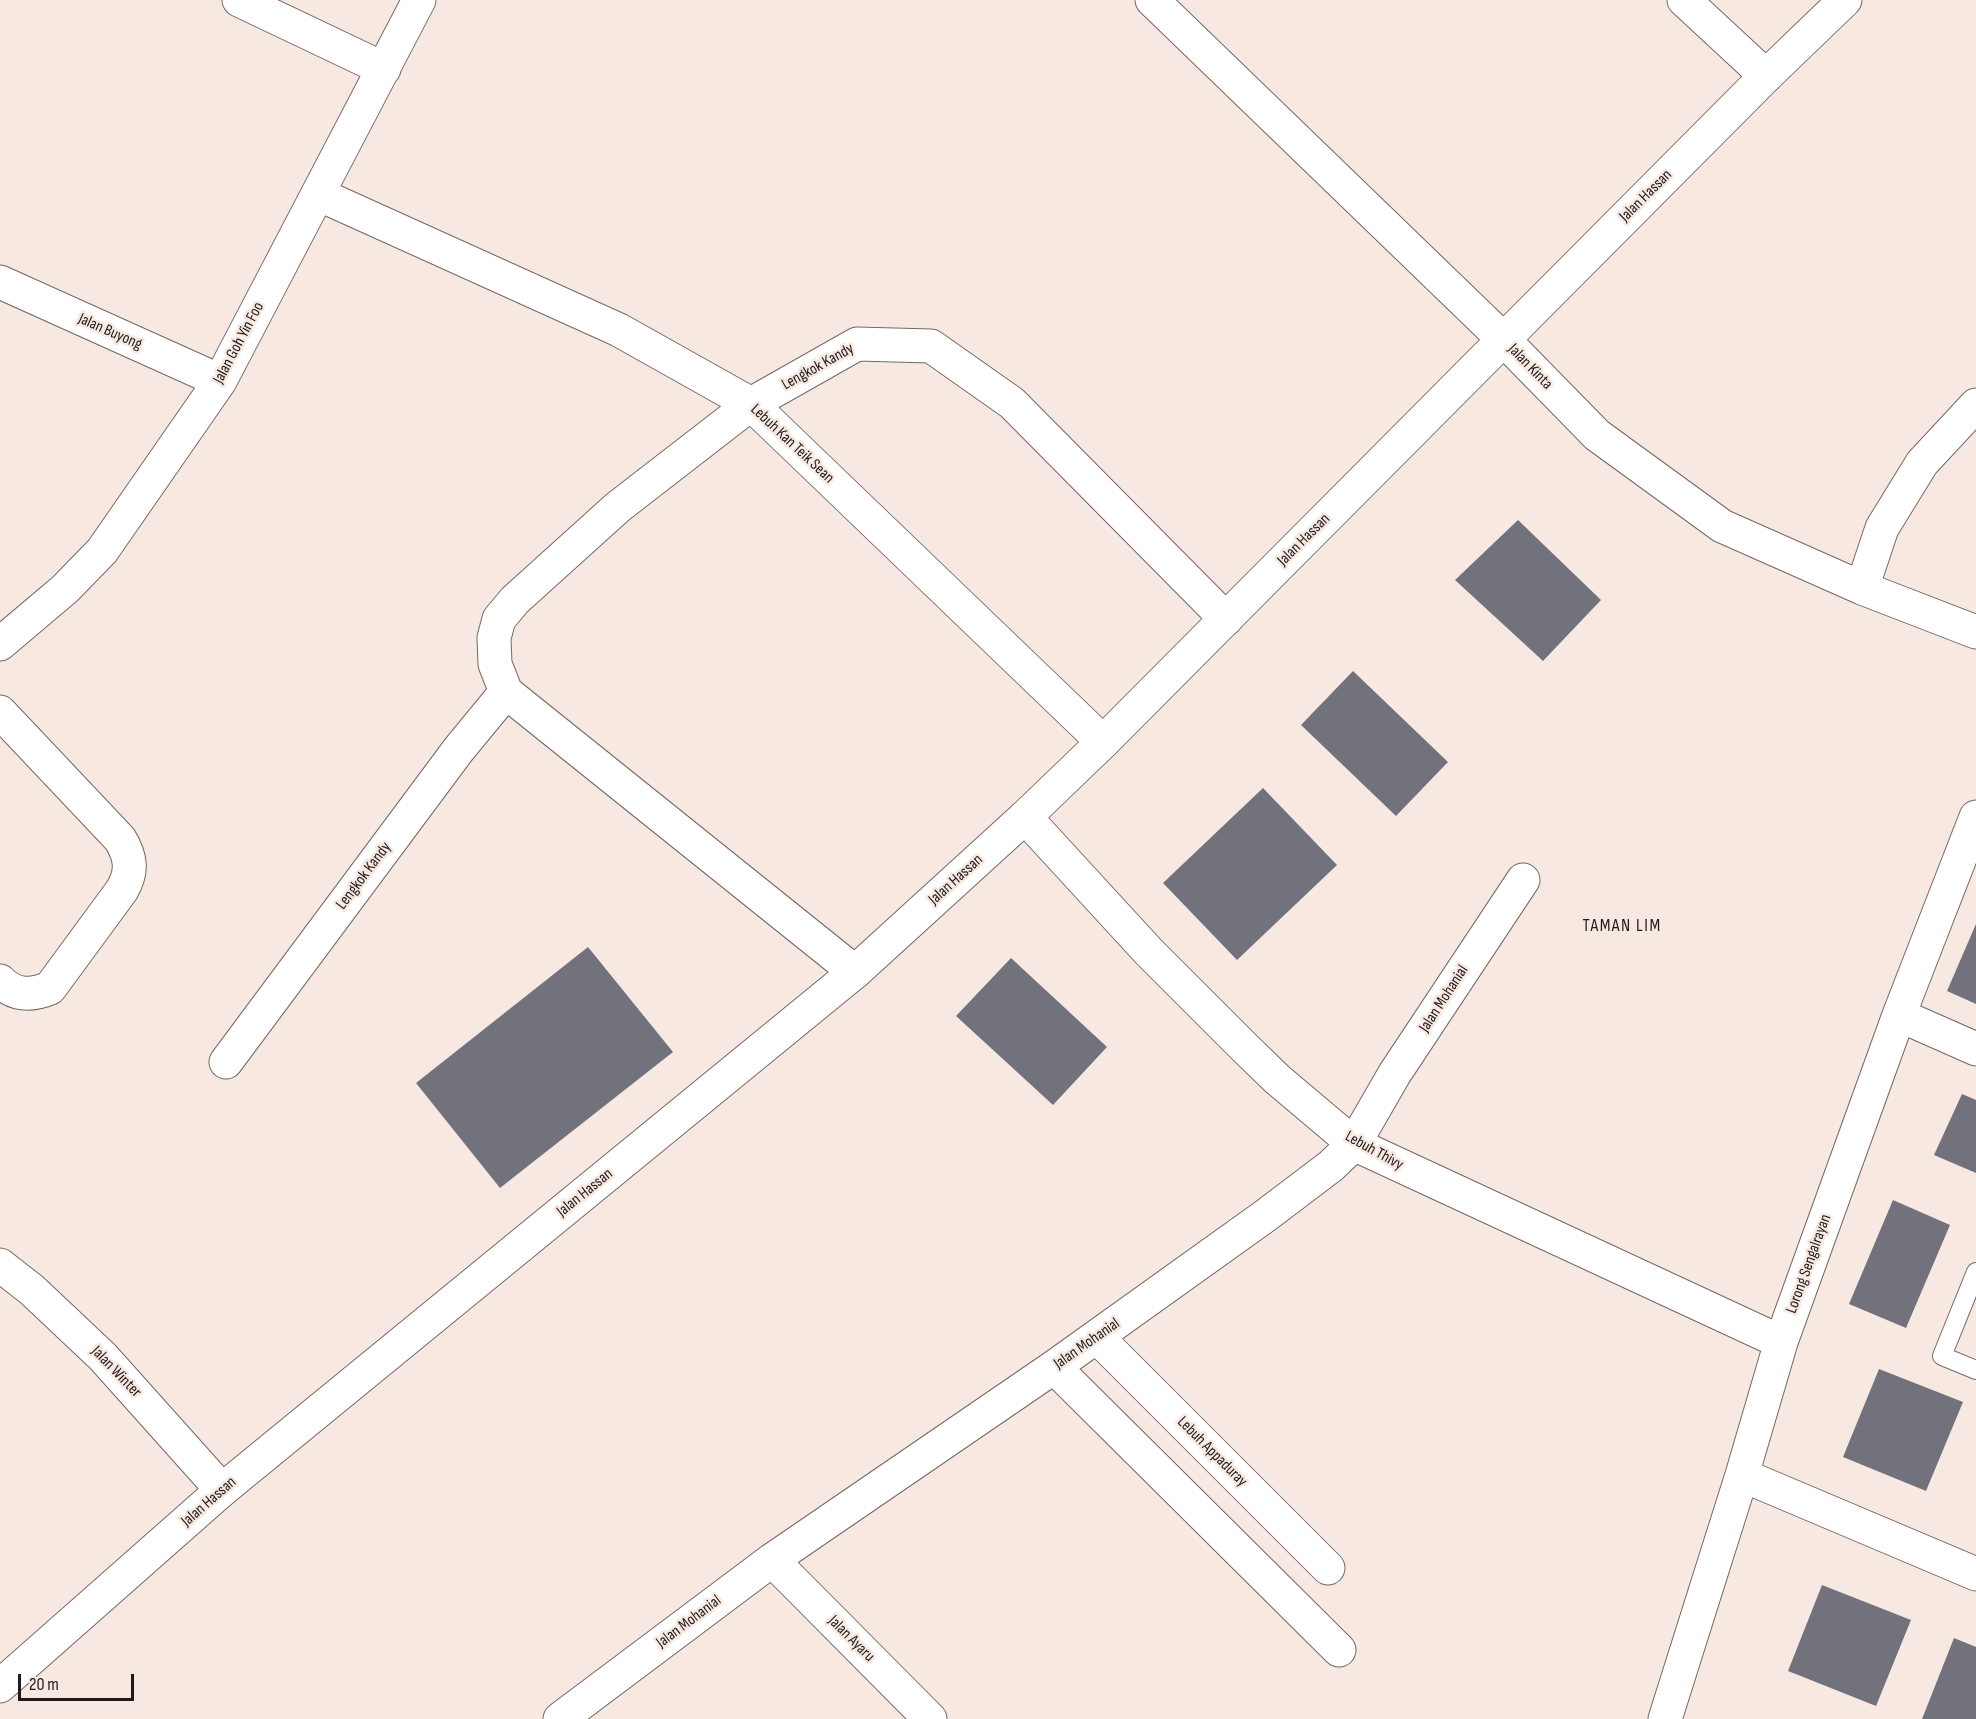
<!DOCTYPE html>
<html>
<head>
<meta charset="utf-8">
<style>
  body { margin:0 }
  #map { position:relative; width:1976px; height:1719px; overflow:hidden; background:#f7e9e2; font-family:"Sofia Sans Condensed",sans-serif }
  canvas { display:block }
  .scale { position:absolute; left:18px; top:1674px; width:116px; height:27px; box-sizing:border-box; border:3px solid #201b19; border-top:0; padding-left:8px; font-size:18px; line-height:21px; white-space:nowrap; color:#201b19; -webkit-text-stroke:4px #f7e9e2; paint-order:stroke }
</style>
</head>
<body>
<div id="map">
<canvas width="1976" height="1719"></canvas>
<div class="scale">20 m</div>
</div>
<script>
const g = document.querySelector('canvas').getContext('2d');
g.lineJoin = 'round';
function fillPath(path, color) {
  g.fillStyle = color;
  g.fill(path, 'evenodd');
}
function stroke(path, color, width, dash) {
  g.strokeStyle = color;
  g.lineWidth = width;
  g.lineCap = dash ? 'butt' : 'round';
  g.setLineDash(dash || []);
  g.stroke(path);
}
function drawText(font, color, halo, rows, align = 'center') {
  g.font = font + ' "Sofia Sans Condensed",sans-serif';
  g.lineWidth = 5;
  g.setLineDash([]);
  g.textBaseline = 'middle';
  g.strokeStyle = halo;
  g.fillStyle = color;
  for (const [text, x, y, turn = 0] of rows) {
    g.save();
    g.translate(x, y);
    g.rotate((+turn || 0) * Math.PI / 180);
    g.textAlign = isNaN(turn) ? turn : align;
    if (halo) g.strokeText(text, 0, 0);
    g.fillText(text, 0, 0);
    g.restore();
  }
}
fillPath(new Path2D(`
  M1518,520L1601,600L1543,661L1455,580Z
  M1353,671L1448,762L1396,816L1301,725Z
  M1263,788L1337,865L1237,960L1163,883Z
  M1976,924V1004L1947,991Z
  M588,947L673,1052L500,1188L416,1083Z
  M1011,958L1107,1047L1053,1105L956,1016Z
  M1962,1094L1976,1100V1173L1934,1155Z
  M1893,1200L1950,1225L1906,1328L1849,1304Z
  M1879,1369L1963,1402L1926,1491L1843,1457Z
  M1822,1585L1911,1620L1876,1706L1788,1671Z
  M1954,1638L1976,1647V1719H1922Z`), '#72727d');
const service = new Path2D(`
  M1976,1272L1942,1356L1976,1370`);
const minor = new Path2D(`
  M239,0L384,69
  M1152,0L1503,339L1597,435L1722,526L1862,588L1976,632
  M1684,0L1766,76
  M318,194L619,330L751,404L1103,742
  M0,282L220,381
  M1862,588L1882,528L1922,463L1976,405
  M0,644L65,589L102,551L220,381L419,0
  M0,712L120,839C131,857 133,871 122,890L50,988C31,996 15,996 0,981
  M1025,817L1149,952L1240,1043L1277,1079L1354,1144L1781,1342
  M855,972L506,692L495,664L494,638L499,619L515,600L618,507L751,404L857,344L931,346L1012,403L1226,619
  M1899,1015L1976,1049
  M226,1062L459,749L506,692
  M0,1265L32,1290L103,1357L222,1490
  M1097,1337L1328,1568
  M1054,1367L1339,1650
  M1742,1475L1976,1574
  M772,1560L930,1719
  M560,1719L772,1560L1054,1367L1265,1216L1331,1166L1354,1144L1395,1073L1523,880
  M1665,1719L1742,1475L1781,1342L1899,1015L1976,817`);
const tertiary = new Path2D(`
  M0,1686L222,1490L855,972L1025,817L1103,742L1766,76L1845,0`);
stroke(service, '#756863', 20);
stroke(minor, '#756863', 35);
stroke(tertiary, '#756863', 35);
stroke(service, '#fff', 18);
stroke(minor, '#fff', 33);
stroke(tertiary, '#fff', 33);
drawText('16px', '#201b19', '#f7e9e2', [
  ["Jalan Hassan",1646,196,-45],
  ["Jalan Buyong",110,332,24],
  ["Jalan Goh Yin Foo",239,343,-62],
  ["Lengkok Kandy",818,367,-29],
  ["Jalan Kinta",1530,367,46],
  ["Lebuh Kan Teik Sean",792,444,43],
  ["Jalan Hassan",1304,540,-45],
  ["Lengkok Kandy",364,876,-53],
  ["Jalan Hassan",956,880,-42],
  ["Jalan Mohanial",1444,999,-57],
  ["Lebuh Thivy",1374,1151,29],
  ["Jalan Hassan",585,1193,-39],
  ["Lorong Sengalrayan",1809,1264,-70],
  ["Jalan Mohanial",1087,1344,-35],
  ["Jalan Winter",116,1372,46],
  ["Lebuh Appaduray",1212,1452,45],
  ["Jalan Hassan",209,1502,-41],
  ["Jalan Mohanial",689,1622,-37],
  ["Jalan Ayaru",851,1639,45]
]);
g.letterSpacing = '1.5px';
drawText('18px', '#201b19', '#f7e9e2', [
  ["TAMAN LIM",1622,926]
]);
g.letterSpacing = '0px';
</script>
</body>
</html>
